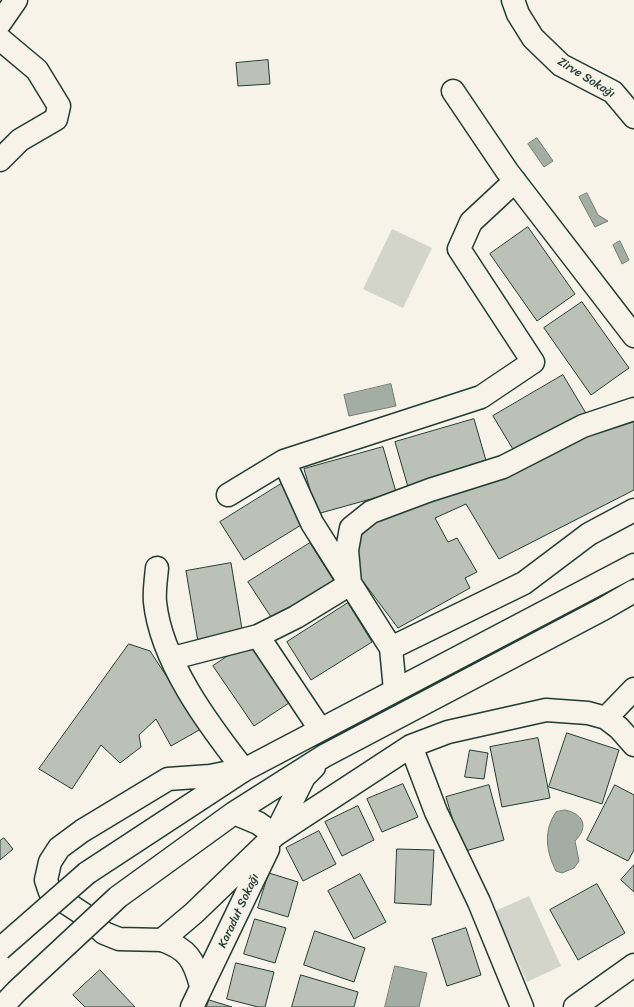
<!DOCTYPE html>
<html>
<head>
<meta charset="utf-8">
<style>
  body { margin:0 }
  canvas { display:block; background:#f7f3e8 }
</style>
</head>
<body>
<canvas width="634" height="1007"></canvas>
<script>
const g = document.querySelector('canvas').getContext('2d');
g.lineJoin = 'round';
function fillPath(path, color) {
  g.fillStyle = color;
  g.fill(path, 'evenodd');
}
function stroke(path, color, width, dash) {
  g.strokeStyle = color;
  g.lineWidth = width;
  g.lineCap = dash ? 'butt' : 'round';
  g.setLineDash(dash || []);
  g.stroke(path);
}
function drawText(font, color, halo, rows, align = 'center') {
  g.font = font + ' Sriracha,sans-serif';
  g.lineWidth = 3;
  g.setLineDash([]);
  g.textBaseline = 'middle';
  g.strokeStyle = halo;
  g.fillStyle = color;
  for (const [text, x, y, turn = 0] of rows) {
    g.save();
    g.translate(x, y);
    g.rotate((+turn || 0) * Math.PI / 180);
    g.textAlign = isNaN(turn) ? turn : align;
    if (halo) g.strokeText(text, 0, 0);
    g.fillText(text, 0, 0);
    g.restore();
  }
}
fillPath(new Path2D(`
  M392,229L432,248L403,308L363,289Z
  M529,896L561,966L527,982L495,911Z`), '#d3d5ca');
const water = new Path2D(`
  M537,138L553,161L544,167L528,144Z
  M587,193L598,215L608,221L595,227L579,197Z
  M620,241L629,260L622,264L613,245Z
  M391,384L396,406L349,416L344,395Z
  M565,810C584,814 589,827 575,841L579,861L574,868L562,873L556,871C546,851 543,831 556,812Z
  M395,966L427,973L419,1007H385Z`);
fillPath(water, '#a4ada3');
stroke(water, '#6f8077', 1);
const building = new Path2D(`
  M268,60L270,84L238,86L236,63Z
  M528,227L575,294L537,321L490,254Z
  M582,302L629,368L591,395L544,328Z
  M563,375L587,415L517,456L493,416Z
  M634,418V490L499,559L466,504L435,518L448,542L457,538L477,572L465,578L470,588L398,628L356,572L355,551L362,530L383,511L563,442Z
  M474,419L487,464L408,487L395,442Z
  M383,447L396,492L317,514L304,469Z
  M281,484L306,522L244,560L220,522Z
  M310,543L334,581L273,620L248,582Z
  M231,563L243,635L198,642L186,571Z
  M348,603L372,642L311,680L287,642Z
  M251,641L292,701L254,726L213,666Z
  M129,644L150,651L201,729L171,746L156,719L139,735L141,747L120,763L101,745L72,789L39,769Z
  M567,733L619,750L602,804L549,787Z
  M538,738L550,798L502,807L490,747Z
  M470,750L488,753L484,779L465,777Z
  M403,784L418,817L382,832L367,799Z
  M489,785L504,840L462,852L446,797Z
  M615,785L634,795V850L628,861L587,840Z
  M358,806L374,840L342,856L325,822Z
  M319,831L336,864L303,881L286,848Z
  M4,838L13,849L0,860V841Z
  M397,849L434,850L431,905L395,903Z
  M634,865V892L621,880Z
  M269,873L298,882L288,917L258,908Z
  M360,874L386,922L354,939L328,891Z
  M597,884L625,933L578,960L550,910Z
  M255,919L286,928L275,963L244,954Z
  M466,928L481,975L447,986L432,939Z
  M315,931L365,948L354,982L304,965Z
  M236,963L274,972L265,1007H258L227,999Z
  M100,970L135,1007H85L73,995Z
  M301,975L358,992L354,1007H292Z
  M209,1000L232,1007H207Z`);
fillPath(building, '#bbc1b6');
stroke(building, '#1f3d34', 1);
const minor = new Path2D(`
  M513,0L518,14L533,38L561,65L613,92L634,117
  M0,23L16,0
  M0,39L37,70L59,106L56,119L20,140L0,160
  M453,91L507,171L634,336
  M284,461L312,523L391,648L395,690
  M228,495L284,461L481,397L533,362L459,249L471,222L515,181
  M157,568C156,579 154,591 155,602C161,661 208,724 244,770
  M258,636L320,729
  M391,648L524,583L589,534L634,510
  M173,658L258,636L296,617L350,584L347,550L351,528L371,512L430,490L503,467L583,426L634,409
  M606,718L634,689
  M411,746L436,812L479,902L522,1007
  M162,940L194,913L275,835L411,746L448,732L546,710L588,713L606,718L619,728L634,745
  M162,940C188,949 194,960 201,986
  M192,1007L268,849
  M575,1007L634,965`);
const highway = new Path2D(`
  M234,813L258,823L275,835L304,777L314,767
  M87,873L244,770L634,565
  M118,897L234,813L324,756L603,609L634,591
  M162,940L119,939L104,933L83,914L50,892L46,880L50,862L59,848L82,831L168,779L210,776L235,771`);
stroke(minor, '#1f3d34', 25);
stroke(highway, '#1f3d34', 25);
stroke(minor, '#f7f3e8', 22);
stroke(highway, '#f7f3e8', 22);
const highwayBridge = new Path2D(`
  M0,949L87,873
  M2,1007L17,991L118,897`);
stroke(highwayBridge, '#1f3d34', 25, []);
stroke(highwayBridge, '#f7f3e8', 22);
drawText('12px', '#1f3d34', '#f7f3e8', [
  ["Zirve Sokağı",586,78,32],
  ["Karadut Sokağı",239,911,-65]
]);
</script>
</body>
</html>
